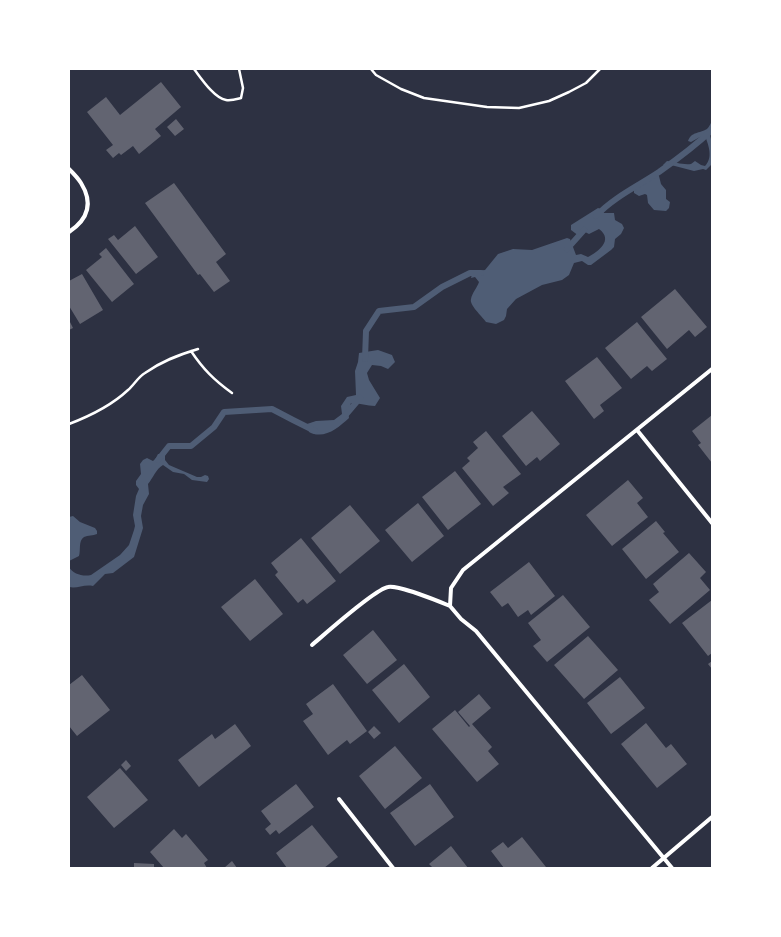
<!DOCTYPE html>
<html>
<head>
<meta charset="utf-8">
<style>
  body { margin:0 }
  #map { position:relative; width:781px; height:937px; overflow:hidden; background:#2d3142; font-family:Karla,sans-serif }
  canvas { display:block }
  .frame { position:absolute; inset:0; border:70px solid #fff; pointer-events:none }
</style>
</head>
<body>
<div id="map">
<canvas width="781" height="937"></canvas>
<div class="frame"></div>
</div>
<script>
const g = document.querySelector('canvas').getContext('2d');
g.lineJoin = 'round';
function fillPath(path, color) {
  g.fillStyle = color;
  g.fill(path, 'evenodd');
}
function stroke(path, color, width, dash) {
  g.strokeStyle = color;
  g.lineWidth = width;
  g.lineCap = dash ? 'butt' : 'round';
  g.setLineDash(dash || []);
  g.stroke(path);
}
fillPath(new Path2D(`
  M712,121V129L710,135L712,143V164L706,170L703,169L694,171L671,165L667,166L663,165L667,161C676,162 682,165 691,164L695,161L701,165L705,166C713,158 709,146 705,136L700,137L691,142L688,141C692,131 699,134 707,129C709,127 711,123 712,121Z
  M656,172L659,176L661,184L666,190V199L670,202L669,208L666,211L654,210L648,203L647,195L645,194L639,196L634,193V185L636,183L645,181Z
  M598,208L601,209L604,213H614L615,220L622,224L624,228L621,234L615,239L614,247L611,250L591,265H588L582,261L574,263L569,275L562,280L542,285L516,299L507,309L506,316L504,320L496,324L486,322C482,316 469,305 471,299C472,293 477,288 479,282L475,277L471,278L473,271L485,270L498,254L513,249L532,250L567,238L570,239L576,255L581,254L588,257C598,252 614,240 599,229L589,234L585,232L579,236L571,230V225Z
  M378,350L392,355L395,362L388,369L381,366L372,365L367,373L369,380L380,398L375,406C367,406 360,403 351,403L348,411L349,418C338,428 324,440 309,432L307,424L316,421L334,420L342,414L341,406L347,397L356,395L355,371L358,362L359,353Z
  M158,454H165V460L169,465L197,477H201L205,475L208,476L209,479L207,482L192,480L184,474L173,472L163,465C156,469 153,478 148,484L149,494L143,505L141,516L143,528L134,557L113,573L105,574L93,586C84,584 77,589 69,587V567C73,574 83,577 91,575L120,555L129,545L134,530L135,526L133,515L136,496L139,489L136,485V481L141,474L140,464L143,460L147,458L153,461L156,458Z
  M73,516L80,522L95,528L97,531V534C93,536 88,535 84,537C78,541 81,550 79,556L69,561V517Z`), '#4f5d75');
stroke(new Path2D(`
  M596,216C614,197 638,186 659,172C676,160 697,144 712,130
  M567,249L584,230
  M365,359L366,331L379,311L414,307L442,287L470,273H481
  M343,418L360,398
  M158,460L169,446H191L214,427L224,412L272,409L293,420L315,431`), '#4f5d75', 6);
fillPath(new Path2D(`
  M161,82L181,107L155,129L161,136L139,154L133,146L121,155L119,153L113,158L106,150L113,145L87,112L106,97L120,115Z
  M176,119L184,129L175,136L167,127Z
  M174,183L226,254L216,262L230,281L214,292L200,274L198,275L145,203Z
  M135,226L158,257L136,274L108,239L114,235L118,240Z
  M106,248L134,284L112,302L86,270L102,257L99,254Z
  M82,274L103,310L80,324L69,306V281Z
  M675,289L707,327L695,337L689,330L667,349L641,317Z
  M69,320L73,328L69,330Z
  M637,322L667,359L652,371L647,366L631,379L605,348Z
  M597,357L622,388L600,405L604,411L594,419L565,381Z
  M532,411L560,444L540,461L537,457L526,466L502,436Z
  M712,415V463L698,445L701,443L692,431Z
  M486,431L521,474L503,487L509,493L493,506L462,468L470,461L467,458L478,448L473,442Z
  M455,471L481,504L448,530L422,497Z
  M628,480L643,498L637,503L648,517L612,546L586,515Z
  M418,503L444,536L412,562L385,530Z
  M350,505L380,541L340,574L311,538Z
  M656,521L665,532L663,533L679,552L646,579L622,549Z
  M301,538L336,581L307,604L303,599L298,603L275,575L278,572L271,563Z
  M689,553L706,572L700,578L710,590L670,624L649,600L659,592L653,584Z
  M529,562L555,596L531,615L528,610L518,617L508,603L502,607L490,592Z
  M255,579L283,614L250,641L221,607Z
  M563,595L590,627L547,662L533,646L541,640L528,623Z
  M712,600V653L708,656L682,623Z
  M373,630L397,660L367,684L343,655Z
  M588,636L618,670L584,699L554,665Z
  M712,661V669L708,664Z
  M404,664L430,697L399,723L372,690Z
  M82,675L110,710L77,736L69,726V685Z
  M620,677L645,708L611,734L587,703Z
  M333,684L367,731L350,744L347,740L328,755L303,721L313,714L306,704Z
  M479,694L491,708L472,724L492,747L488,751L499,764L477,782L432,729L455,710L469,727L470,726L458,712Z
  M646,723L666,748L671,744L687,764L657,788L621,744Z
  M235,724L251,746L199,787L178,760L212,734L215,739Z
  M374,726L381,733L374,739L368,732Z
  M395,746L422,778L385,809L359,776Z
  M126,760L131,766L126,771L121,765Z
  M120,768L148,800L114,828L87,797Z
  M296,784L314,807L279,834L276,830L270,835L265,829L271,824L261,811Z
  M430,784L454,817L415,846L390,813Z
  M312,825L338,857L324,868H287L276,853Z
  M174,829L182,838L186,834L208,860L204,863L207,868H164L150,852Z
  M522,837L546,867L545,868H504L491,851L503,842L508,848Z
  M451,846L468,868H433L429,864Z
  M232,861L237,868H224Z
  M134,863L154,864V868H134Z`), '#626471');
stroke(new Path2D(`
  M194,69C201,78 214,98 226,100C231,101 237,99 241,98L243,88L239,69
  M371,69L376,75L401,89L424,98L487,107L519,108L549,101L569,92L586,83L600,69
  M191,351C203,369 214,380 232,393
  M69,424C90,416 111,406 128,390C134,385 138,377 145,373C162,361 178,355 198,349`), '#fff', 2.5);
stroke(new Path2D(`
  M69,169C73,173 78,178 81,183C94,204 87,220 69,232
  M637,430L712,523
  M450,606L451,588L463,570L712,369
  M450,606L461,619L476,631L672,868
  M312,645C325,634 375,589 388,587C398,585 438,601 450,606
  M339,799L393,868
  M652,868L712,817`), '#fff', 4);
</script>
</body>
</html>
